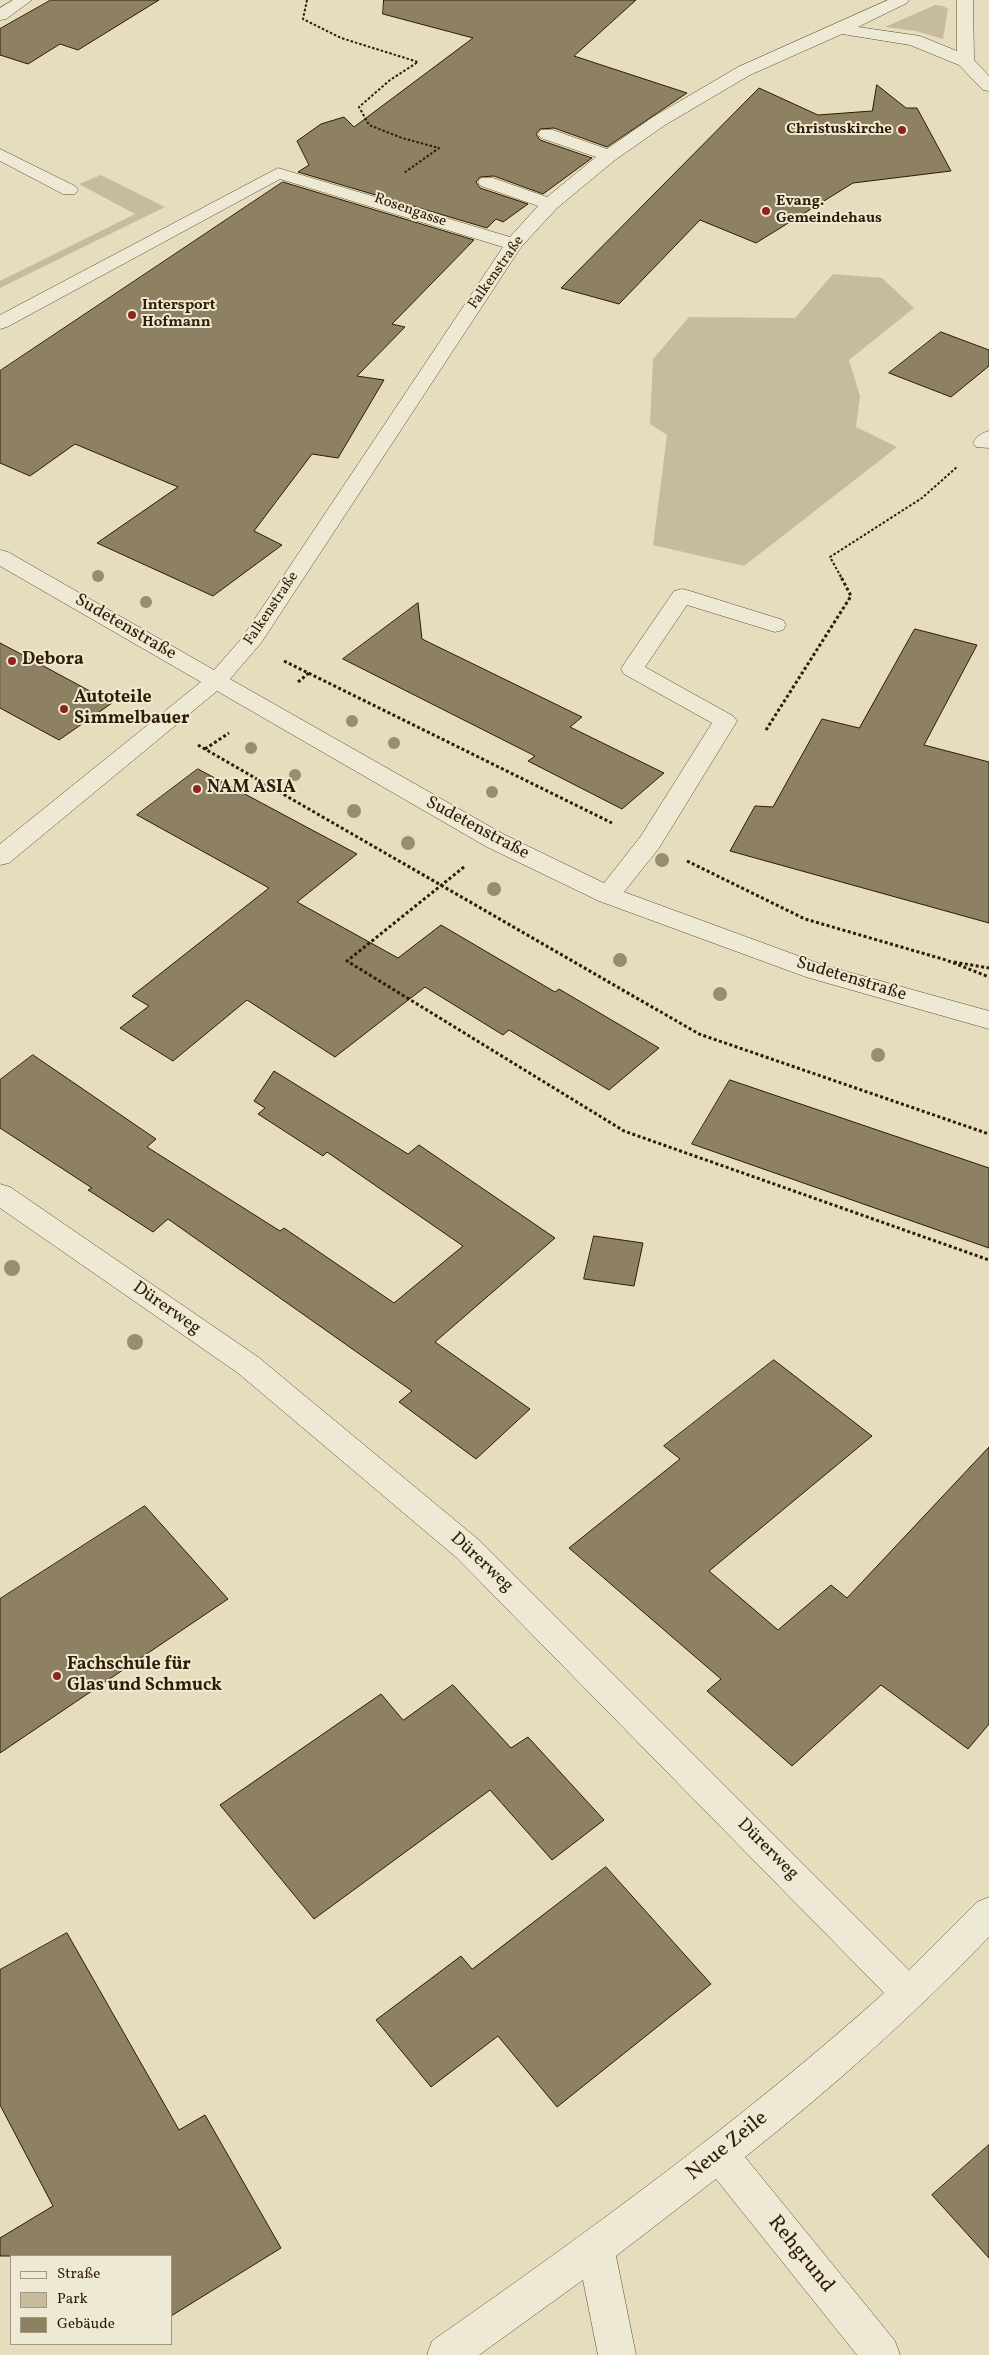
<!DOCTYPE html>
<html>
<head>
<meta charset="utf-8">
<style>
  body { margin:0 }
  #map { position:relative; width:989px; height:2355px; overflow:hidden; background:#e5ddbd; font-family:Vollkorn,serif }
  canvas { display:block }
  .legend { position:absolute; left:10px; top:2255px; width:162px; height:90px; box-sizing:border-box; background:#eee9d4; border:1px solid #a2977f; margin:0; padding:6px 9px; list-style:none; font-size:15px; color:#301c00 }
  .legend li { display:flex; align-items:center; gap:10px; height:25px }
  .legend b { width:25px; border:1px solid #a2977f }
</style>
</head>
<body>
<div id="map">
<canvas width="989" height="2355"></canvas>
<ul class="legend">
<li><b style="height:6px;background:#eee9d4"></b>Straße</li>
<li><b style="height:14px;background:#c6bc9d"></b>Park</li>
<li><b style="height:14px;background:#8e8062"></b>Gebäude</li>
</ul>
</div>
<script>
const g = document.querySelector('canvas').getContext('2d');
g.lineJoin = 'round';
function fillPath(path, color) {
  g.fillStyle = color;
  g.fill(path, 'evenodd');
}
function stroke(path, color, width, dash) {
  g.strokeStyle = color;
  g.lineWidth = width;
  g.lineCap = dash ? 'butt' : 'round';
  g.setLineDash(dash || []);
  g.stroke(path);
}
function drawText(font, color, halo, rows, align = 'center') {
  g.font = font + ' Vollkorn,serif';
  g.lineWidth = 4;
  g.setLineDash([]);
  g.textBaseline = 'middle';
  g.strokeStyle = halo;
  g.fillStyle = color;
  for (const [text, x, y, turn = 0] of rows) {
    g.save();
    g.translate(x, y);
    g.rotate((+turn || 0) * Math.PI / 180);
    g.textAlign = isNaN(turn) ? turn : align;
    if (halo) g.strokeText(text, 0, 0);
    g.fillText(text, 0, 0);
    g.restore();
  }
}
fillPath(new Path2D(`
  M935,5L943,6L948,9L943,39L916,31L885,27Z
  M101,175L165,207L0,288V281L135,214L79,184Z
  M833,274L882,278L914,308L849,360L860,396L856,427L897,447L744,566L653,545L667,435L650,424L653,359L689,317L795,318Z`), '#c6bc9d');
const building = new Path2D(`
  M51,0H159L78,50L60,44L28,64L0,55V29Z
  M384,0H636L574,56L687,93L607,147L554,128L540,129L536,134L540,140L592,158L543,194L494,176L480,177L476,182L480,188L528,204L503,222L496,219L487,228L298,172L309,165L297,141L321,124L344,117L354,127L473,38L383,14Z
  M877,85L906,108H917L951,171L853,183L756,243L700,220L619,304L561,288L759,88L818,115L872,111Z
  M283,182L474,240L392,324L405,327L357,376L384,380L338,458L312,454L254,531L282,545L213,596L97,543L178,487L75,444L30,476L0,463V371Z
  M941,332L989,350V366L951,397L889,373Z
  M418,603L422,639L582,717L570,727L664,773L622,809L528,761L535,756L343,659Z
  M915,629L977,645L924,745L989,762V923L730,851L755,806L773,807L822,719L859,728Z
  M0,643L36,662L112,703L59,740L0,708Z
  M198,769L357,854L297,902L398,958L441,925L555,992L559,989L659,1048L609,1090L509,1030L503,1035L425,987L335,1057L247,1000L173,1061L120,1028L149,1006L132,996L269,888L137,815Z
  M33,1055L156,1139L147,1147L280,1231L284,1228L394,1303L463,1246L327,1152L323,1156L258,1114L265,1108L254,1101L274,1071L408,1154L419,1145L555,1238L435,1342L530,1409L476,1459L399,1402L412,1391L168,1219L153,1232L88,1190L92,1188L0,1128V1080Z
  M730,1080L989,1168V1248L692,1144Z
  M594,1236L643,1243L634,1286L584,1279Z
  M774,1360L872,1436L709,1571L778,1630L831,1585L847,1598L989,1447V1724L968,1749L881,1685L792,1766L707,1691L721,1679L569,1548L680,1459L664,1446Z
  M145,1506L228,1599L0,1753V1599Z
  M453,1685L511,1748L528,1737L604,1820L552,1860L490,1790L314,1919L220,1805L381,1694L403,1720Z
  M606,1867L711,1984L557,2107L498,2036L431,2087L376,2020L461,1956L472,1969Z
  M67,1933L179,2130L205,2115L281,2248L171,2316V2256H0V2238L53,2206L0,2105V1970Z
  M989,2145V2258L932,2195Z`);
fillPath(building, '#8e8062');
stroke(building, '#301c00', 1);
const minor = new Path2D(`
  M13,0H32L6,19L0,20V8Z
  M888,0H909L907,3L858,27L920,36L957,51V0H973L974,60L989,76V91L983,90L959,65L910,45L842,34L750,75L665,125L615,160L557,208L521,247L261,643L230,679L505,835L604,883L641,836L712,723L624,674L621,669L624,664L674,591L682,589L690,591L783,620L786,625L783,630L775,632L687,605L645,667L733,716L737,721L659,848L624,892L823,965L989,1011V1029L806,977L599,901L487,847L217,691L9,863L0,865V844L201,682L0,566V550L8,552L214,670L242,638L503,247L280,179L7,327L0,329V315L278,168L510,237L538,206L481,186L478,182L481,178H493L547,197L596,157L541,138L538,134L541,130H553L607,149L653,117L738,67Z
  M0,149L75,186L78,190L75,194H63L0,161Z
  M989,431V448L976,447L973,443C977,436 981,433 989,431Z
  M0,1184L10,1187L258,1357L479,1540L909,1970L977,1902L989,1897V1937C913,2016 831,2089 745,2157L895,2341L900,2355H857L716,2179L616,2256L636,2355H598L583,2280L479,2355H427L432,2341C588,2232 742,2120 884,1993L457,1558L238,1373L0,1208Z`);
stroke(minor, '#5d4c2f', 1);
stroke(new Path2D(`
  M307,0L303,19L341,38L418,62L390,80L359,107L369,125L402,138L439,148L404,173
  M841,577L830,557L922,498L957,467`), '#301c00', 2, [2.5, 2]);
stroke(new Path2D(`
  M284,661L612,823
  M298,682L309,673
  M766,730L851,596L840,575
  M198,745L699,1034L989,1134
  M205,749L229,733
  M687,861L805,919L946,960L989,977
  M464,867L347,961L624,1131L989,1260
  M954,962L989,968`), '#301c00', 3, [3, 2.5]);
fillPath(minor, '#eee9d4');
g.fillStyle = '#9a8d6f';
for (const [x, y, r] of [
  [98,576,6],
  [146,602,6],
  [352,721,6],
  [394,743,6],
  [251,748,6],
  [295,775,6],
  [492,792,6],
  [354,811,7],
  [408,843,7],
  [662,860,7],
  [494,889,7],
  [620,960,7],
  [720,994,7],
  [878,1055,7],
  [12,1268,8],
  [135,1342,8]
]) {
  g.beginPath();
  g.arc(x, y, r, 0, 2 * Math.PI);
  g.fill();
}
for (const [x, y, r, color] of [
  [902,130,5,"#8f2418"],
  [766,211,5,"#8f2418"],
  [132,315,5,"#8f2418"],
  [12,661,5,"#8f2418"],
  [64,709,5,"#8f2418"],
  [197,789,5,"#8f2418"],
  [57,1676,5,"#8f2418"]
]) {
  const dot = new Path2D();
  dot.arc(x, y, r, 0, 2 * Math.PI);
  g.fillStyle = color;
  g.fill(dot);
  stroke(dot, '#eee9d4', 2);
}
drawText('bold 15px', '#301c00', '#eee9d4', [
  ["Christuskirche",892,130,"right"],
  ["Evang.",776,202],
  ["Gemeindehaus",776,219],
  ["Intersport",142,306],
  ["Hofmann",142,323]
], 'left');
drawText('15px', '#301c00', '#eee9d4', [
  ["Rosengasse",410,211,19],
  ["Falkenstraße",497,273,-55],
  ["Falkenstraße",272,609,-56]
]);
drawText('18px', '#301c00', '#eee9d4', [
  ["Sudetenstraße",125,628,30],
  ["Sudetenstraße",477,829,28],
  ["Sudetenstraße",851,980,17],
  ["Dürerweg",166,1309,35],
  ["Dürerweg",481,1563,43],
  ["Dürerweg",767,1850,45]
]);
drawText('bold 18px', '#301c00', '#eee9d4', [
  ["Debora",22,661],
  ["Autoteile",74,699],
  ["Simmelbauer",74,720],
  ["NAM ASIA",207,789],
  ["Fachschule für",67,1666],
  ["Glas und Schmuck",67,1687]
], 'left');
drawText('21px', '#301c00', '#eee9d4', [
  ["Neue Zeile",728,2147,-39],
  ["Rehgrund",800,2255,51]
]);
</script>
</body>
</html>
